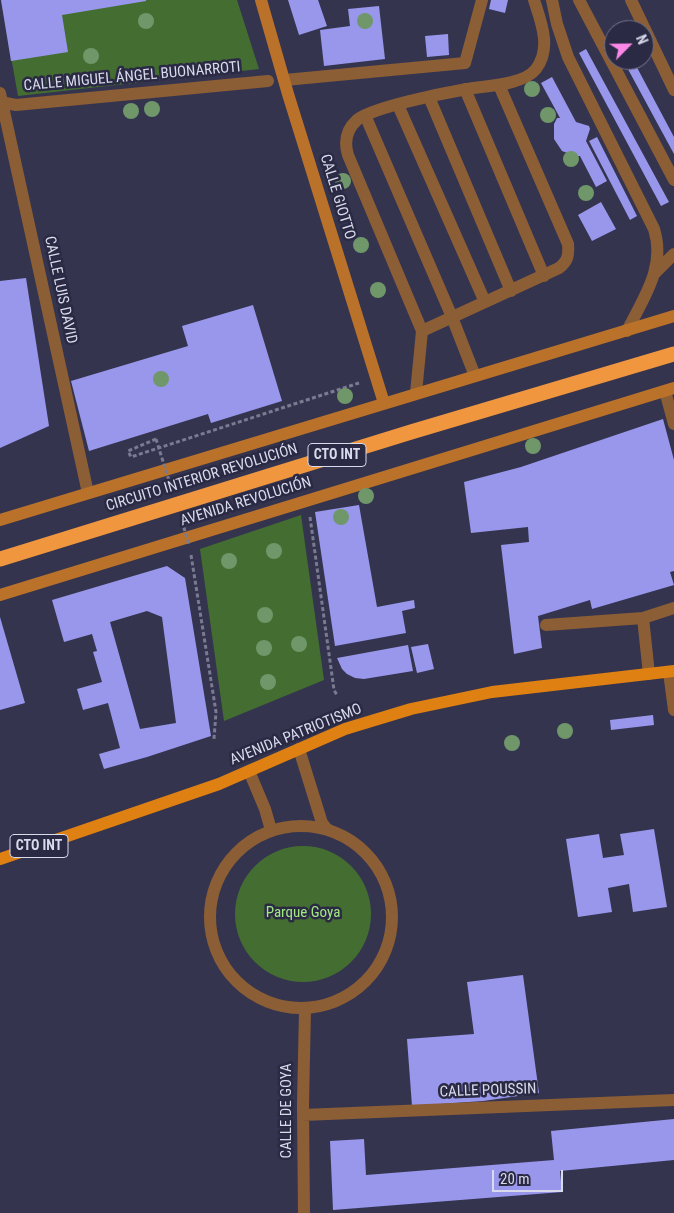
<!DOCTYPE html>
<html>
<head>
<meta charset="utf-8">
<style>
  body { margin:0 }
  #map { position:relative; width:674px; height:1213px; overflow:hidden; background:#34344f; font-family:"Roboto Condensed",sans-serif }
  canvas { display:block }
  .north { position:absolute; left:604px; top:20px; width:50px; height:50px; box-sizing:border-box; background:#2a2a44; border:1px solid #707087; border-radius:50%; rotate:67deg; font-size:14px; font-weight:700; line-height:20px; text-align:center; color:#d9daeb }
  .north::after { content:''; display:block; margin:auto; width:18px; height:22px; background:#fb87e6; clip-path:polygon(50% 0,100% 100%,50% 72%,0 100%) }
  .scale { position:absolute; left:492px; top:1170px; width:71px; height:22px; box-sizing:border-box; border:2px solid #d9daeb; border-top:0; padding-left:6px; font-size:15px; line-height:18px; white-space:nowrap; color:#d9daeb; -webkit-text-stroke:4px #2a2a44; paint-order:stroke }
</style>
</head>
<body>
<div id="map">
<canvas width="674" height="1213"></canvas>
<div class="north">N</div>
<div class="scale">20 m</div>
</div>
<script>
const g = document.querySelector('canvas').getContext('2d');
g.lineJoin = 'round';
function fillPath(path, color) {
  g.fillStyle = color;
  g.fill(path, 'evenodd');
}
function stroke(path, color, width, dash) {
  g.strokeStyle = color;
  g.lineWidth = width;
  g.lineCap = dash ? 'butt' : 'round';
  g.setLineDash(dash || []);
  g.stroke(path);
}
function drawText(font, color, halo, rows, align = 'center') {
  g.font = font + ' "Roboto Condensed",sans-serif';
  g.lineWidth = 5;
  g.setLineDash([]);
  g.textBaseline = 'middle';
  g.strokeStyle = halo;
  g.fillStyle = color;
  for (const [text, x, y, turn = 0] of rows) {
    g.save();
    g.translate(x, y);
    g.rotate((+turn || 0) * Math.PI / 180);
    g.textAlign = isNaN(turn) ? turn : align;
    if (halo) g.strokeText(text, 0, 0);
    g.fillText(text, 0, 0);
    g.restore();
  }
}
fillPath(new Path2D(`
  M1,0H237L259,69L18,96Z
  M301,515L324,680L224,721L200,549Z
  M235 914a68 68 0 1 1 136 0a68 68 0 1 1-136 0Z`), '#446e31');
fillPath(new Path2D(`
  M1,0H146V1L62,15L68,52L11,61Z
  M288,0H318L327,26L299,35Z
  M491,0H508L505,13L489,9Z
  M379,6L385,59L324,66L320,30L350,26L348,9Z
  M448,34L449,55L427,57L425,36Z
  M586,49L669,202L661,206L579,53Z
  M623,60H633L674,137V154Z
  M552,77L576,122L589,126L590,129L586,141L607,181L596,187L580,156H575L562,151L554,139V124L557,118H560L541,83Z
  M597,137L637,216L630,220L589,141Z
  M601,202L616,229L592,241L578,215Z
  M26,278L49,426L0,448V281Z
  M253,305L282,401L211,423L208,414L89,451L71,381L188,346L182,326Z
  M663,419L674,460V571L670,572L674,585L592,609L590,600L538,616L542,648L514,654L501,545L529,542L528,527L471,533L464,482L521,467Z
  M359,505L377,607L414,600L415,608L402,611L406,633L335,646L315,512Z
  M167,566L185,578L211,736L147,757L104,769L99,754L120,748L108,703L83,710L77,689L102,682L93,652L97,651L92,634L64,642L52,600ZM147,611L162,617L176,723L140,729L110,622Z
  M0,617L25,703L0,710Z
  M428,644L434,669L417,673L411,647Z
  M408,645L413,671L364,679L355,678L347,674L342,669L337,658Z
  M653,715L654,725L611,730L610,720Z
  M654,829L667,907L633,912L629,884L608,888L612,912L578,917L566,839L599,834L603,858L624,855L620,834Z
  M523,975L539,1093L483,1101L412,1106L407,1039L474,1034L467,982Z
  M674,1119V1160L560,1171L562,1192L333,1210L330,1141L364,1139L366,1175L554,1160L551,1131Z`), '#9997ec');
stroke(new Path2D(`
  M156,439L128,451L131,457L359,383
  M310,517L334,690L337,695
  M191,555L216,712L214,739`), '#7a7b91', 3, [4, 2.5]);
stroke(new Path2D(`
  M552,0L557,24L568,57L654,229C666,267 644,297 627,331
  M579,0L674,180
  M631,0L674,90
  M285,80L465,63L482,0
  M465,89L544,276
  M429,97L511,291
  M0,102L16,105L268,81
  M2,102L88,493
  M398,105L485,302
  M365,115L452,317L475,376
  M655,273L674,254
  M422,331L559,268C568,261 569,255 568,244L499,85
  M665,391L674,424
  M416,393L422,331L348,155C344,142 346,130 357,120C373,107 444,93 467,89C485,86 524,85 536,69C552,48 541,22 534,0
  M643,618L649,674
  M546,625L643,618L674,608`), '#8c5e35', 12);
stroke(new Path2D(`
  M0,93L2,102
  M669,672L674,710
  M299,749L322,823L327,829L331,831
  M249,771L265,809L271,830
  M210 917a91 91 0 1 1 182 0a91 91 0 1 1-182 0Z
  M303,1115L674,1100
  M304,1213L303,1105L305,1009`), '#8c5e35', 12);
stroke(new Path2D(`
  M261,0L288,94L384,403
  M0,520L674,316
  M0,595L674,388`), '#ba722a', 12);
stroke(new Path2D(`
  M0,859L219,784L345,729L411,709L492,692L674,671`), '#de8012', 12);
stroke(new Path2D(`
  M156,439L171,487
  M182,521L189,545`), '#7a7b91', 3, [4, 2.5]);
stroke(new Path2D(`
  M0,559L411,432L674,354`), '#ef963f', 15);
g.fillStyle = '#70976a';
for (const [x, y] of [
  [146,21],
  [365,21],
  [91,56],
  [532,89],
  [152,109],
  [131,111],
  [548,115],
  [571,159],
  [343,181],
  [586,193],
  [361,245],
  [378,290],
  [161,379],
  [345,396],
  [533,446],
  [366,496],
  [341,517],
  [274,551],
  [229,561],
  [265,615],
  [299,644],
  [264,648],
  [268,682],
  [565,731],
  [512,743]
]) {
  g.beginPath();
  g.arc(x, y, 8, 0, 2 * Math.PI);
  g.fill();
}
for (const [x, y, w] of [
  [337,455,58],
  [39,846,58]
]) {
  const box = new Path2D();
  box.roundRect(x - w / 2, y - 11.5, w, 23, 4);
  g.fillStyle = '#2a2a44';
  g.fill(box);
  stroke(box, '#d9daeb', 1);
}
drawText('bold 14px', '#d9daeb', null, [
  ["CTO INT",337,455],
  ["CTO INT",39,846]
]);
drawText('15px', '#d9daeb', '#2a2a44', [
  ["CALLE MIGUEL ÁNGEL BUONARROTI",132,77,-5],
  ["CALLE GIOTTO",337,197,73],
  ["CALLE LUIS DAVID",60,290,78],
  ["CIRCUITO INTERIOR REVOLUCIÓN",202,478,-17],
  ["AVENIDA REVOLUCIÓN",246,502,-17],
  ["AVENIDA PATRIOTISMO",296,735,-22],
  ["CALLE POUSSIN",488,1091,-2],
  ["CALLE DE GOYA",287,1111,-90]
]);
drawText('15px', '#a1e881', '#2a2a44', [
  ["Parque Goya",303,913]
]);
</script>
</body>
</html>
